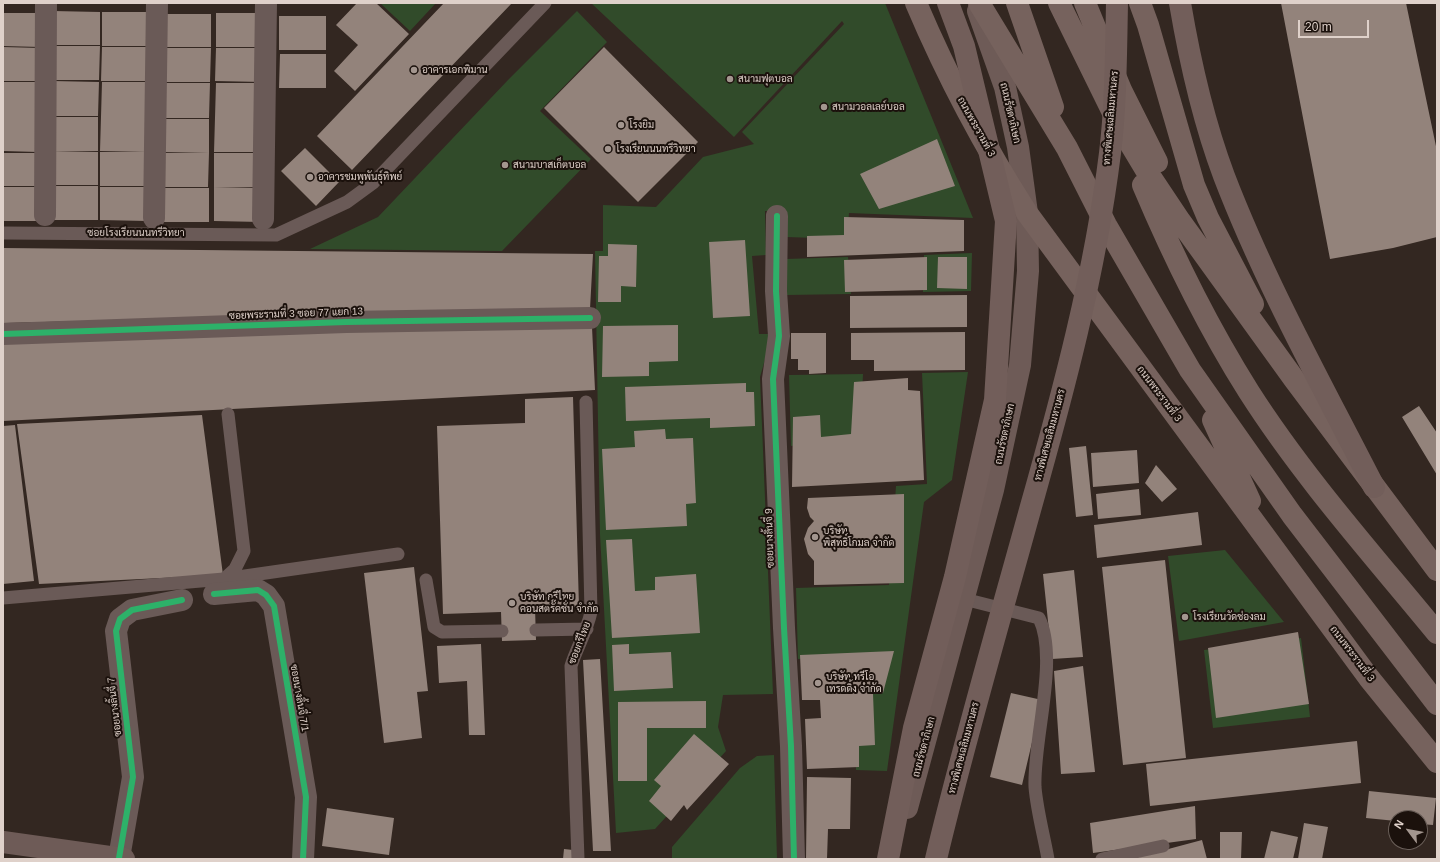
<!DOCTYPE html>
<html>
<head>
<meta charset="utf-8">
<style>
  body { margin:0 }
  #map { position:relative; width:1440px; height:862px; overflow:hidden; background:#332721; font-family:Arial,sans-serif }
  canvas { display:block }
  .frame { position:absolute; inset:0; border:4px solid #dfd1ca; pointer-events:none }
  .north { position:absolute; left:1388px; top:810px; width:40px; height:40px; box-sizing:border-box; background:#1b110c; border:1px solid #695e58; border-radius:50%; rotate:302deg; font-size:11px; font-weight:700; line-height:16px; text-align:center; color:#dfd1ca }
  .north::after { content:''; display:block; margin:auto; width:14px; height:18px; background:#a3968f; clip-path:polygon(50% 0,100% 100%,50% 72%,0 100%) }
  .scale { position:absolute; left:1298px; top:20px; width:71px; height:18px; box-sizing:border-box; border:2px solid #dfd1ca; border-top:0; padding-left:5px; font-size:12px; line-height:14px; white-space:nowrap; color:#dfd1ca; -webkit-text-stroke:3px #1b110c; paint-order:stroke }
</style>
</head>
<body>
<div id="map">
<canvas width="1440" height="862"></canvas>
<div class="frame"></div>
<div class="north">N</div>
<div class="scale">20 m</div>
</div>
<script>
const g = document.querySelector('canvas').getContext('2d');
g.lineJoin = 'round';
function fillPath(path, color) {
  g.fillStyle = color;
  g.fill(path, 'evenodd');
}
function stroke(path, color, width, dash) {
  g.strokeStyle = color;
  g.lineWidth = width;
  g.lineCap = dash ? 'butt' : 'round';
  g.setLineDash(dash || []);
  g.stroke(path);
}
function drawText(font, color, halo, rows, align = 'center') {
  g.font = font + ' Arial,Sarabun,sans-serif';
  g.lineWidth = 4;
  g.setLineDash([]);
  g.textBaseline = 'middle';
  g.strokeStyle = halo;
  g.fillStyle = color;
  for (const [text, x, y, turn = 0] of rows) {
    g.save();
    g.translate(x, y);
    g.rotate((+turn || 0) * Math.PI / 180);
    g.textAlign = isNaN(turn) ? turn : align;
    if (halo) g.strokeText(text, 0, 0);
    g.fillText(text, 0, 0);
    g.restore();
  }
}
fillPath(new Path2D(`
  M380,3H436L410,31Z
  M591,3H885L973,218L849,213L847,239L786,237L785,211H765L766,255L752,256L759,334H770V342L760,377L773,694L723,695L718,727L726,751L655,829L616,833L600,534L595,251H603V205L656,207L703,157L754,144L742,132L844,24L842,21L734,137Z
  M577,11L607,42L540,111L591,159L502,251L310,249L378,217L508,80Z
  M972,253L971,291L923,292L924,255Z
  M848,257L851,294L787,295L786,259Z
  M968,372L952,480L924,502L887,771L856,770L851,657L798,659L796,588L889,585L896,486L927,484L922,373Z
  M863,374L860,437L791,446L789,375Z
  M1225,550L1284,622L1179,641L1168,556Z
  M1301,638L1310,717L1213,728L1204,650Z
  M774,755L777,859H672V847L740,768L757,756Z`), '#314b2a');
fillPath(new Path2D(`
  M357,3H376L409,34L355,91L334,71L358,45L336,25Z
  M444,3H512L352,170L317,136Z
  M1281,3H1406L1437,151V237L1393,248L1330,259Z
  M53,11L100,12V45H53Z
  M102,12H149V46H102Z
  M3,13H40V47L3,46Z
  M216,13H263V47H216Z
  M164,14H211V47H164Z
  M279,16H326V50H279Z
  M53,46H100L99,80H53Z
  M3,47L40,48L39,81H3Z
  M102,47H149L148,81H101Z
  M604,47L698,142L638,202L544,108Z
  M164,48H211L210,82H163Z
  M216,48H262V82L215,81Z
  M280,54H326V88H279Z
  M53,81L99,82L98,116H52Z
  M3,82H40L38,152L3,151Z
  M102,82H149L147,152L100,151Z
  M163,83H210L209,118H162Z
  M216,83H262L261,152H214Z
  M51,117H98V151H51Z
  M162,119H209V153L162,152Z
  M937,139L955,186L879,209L860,174Z
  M305,148L339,182L316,206L281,171Z
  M51,151L98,152V185H51Z
  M100,152H147V186H100Z
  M3,153H38V186H3Z
  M162,153H209L208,187H162Z
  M214,153H261V187H214Z
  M52,186H98V220H51Z
  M3,187H39L38,221H3Z
  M100,187H148L147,221L100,220Z
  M214,187L261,188V222L214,221Z
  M163,188H209V222H162Z
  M844,217L964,220V251L807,257V236L844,235Z
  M745,240L750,316L713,318L709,242Z
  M608,244L637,245L636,287L621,286V302H598L599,256H608Z
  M3,248L593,254L590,309L3,323Z
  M927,257V290L845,292L844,260Z
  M938,257H967V289L937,288Z
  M967,295V327L850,328V296Z
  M678,325V361L649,362V376L602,377L603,326Z
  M592,327L595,390L3,421V339Z
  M965,332V370L874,371V360H851V333Z
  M791,333H826V373L809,374V370H798V359H791Z
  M908,378V390L920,391L924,480L792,487L793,417L820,415L821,437L851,434L854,382Z
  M746,383V392H754L755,426L710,428V418L626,421L625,387Z
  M573,397L579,607L535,608L536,640L502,641L501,612L443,614L437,426L525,423V399Z
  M1419,406L1437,433V475L1402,417Z
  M202,415L223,575L39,584L17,424Z
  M15,425L34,581L3,584V426Z
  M665,429L666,439L693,438L696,503L686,504L687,526L606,530L602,449L635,447L634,431Z
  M1086,446L1093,515L1076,517L1069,448Z
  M1137,450L1139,483L1093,487L1091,453Z
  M1156,465L1177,489L1162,502L1145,483Z
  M1139,489L1141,515L1098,519L1096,494Z
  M904,494V583L814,585V561L808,554L804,539L808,528L814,521L810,517L807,508L808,498Z
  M1198,512L1202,545L1097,558L1094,525Z
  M632,539L635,591L655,590V577L696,574L700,633L612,638L606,540Z
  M1165,560L1186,758L1123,765L1102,567Z
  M414,567L428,691L417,692L422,738L384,743L364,573Z
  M1074,570L1083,657L1052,659L1043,574Z
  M1298,632L1309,704L1216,718L1208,648Z
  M481,644L485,735H469L467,681L439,683L437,646Z
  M629,644V654L671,652L673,688L614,691L612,645Z
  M894,651L883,693L873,694L875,745L859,746V767L807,769L805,719L821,718L820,700H802L800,655Z
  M600,659L611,851H593L583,660Z
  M1083,666L1095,772L1061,774L1054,671Z
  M1011,693L1042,700L1022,785L990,777Z
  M706,701V728H647V781H618V702Z
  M694,734L729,764L687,810L684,805L671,821L649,801L661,786L654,780Z
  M1357,741L1361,783L1150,806L1146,764Z
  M807,777L851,778L850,829H828L827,859H806Z
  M1369,791L1436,798L1433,825L1420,824V818H1396V821L1366,818Z
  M1195,806L1196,839L1093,853L1090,823Z
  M327,808L394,818L389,855L322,846Z
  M1304,823L1328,827L1322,859H1298Z
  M1271,831L1298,837L1293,859H1264Z
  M1220,832H1242L1241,859H1220Z
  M1202,840L1207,859H1131Z
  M564,849L573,850L572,859H563Z`), '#93837b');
stroke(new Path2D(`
  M3,233L276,235L347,202L373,183L545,3
  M224,579L235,569L244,551L228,414
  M426,580L434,627L442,632L502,631
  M3,598L224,579L398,554
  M964,599L1039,618C1059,659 1033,740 1035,787C1037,811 1044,836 1048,859
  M536,630L587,629
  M578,859L571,666C577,647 587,631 591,612L586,402
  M1102,859L1163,846`), '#6a5a57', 13);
stroke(new Path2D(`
  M45,215L46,3
  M777,216L776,291L779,336L773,379L784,628L791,746L794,859
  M154,218L157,3
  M263,219L266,3
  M3,334L346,322L590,318
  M214,594L258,590L266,595L274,606L306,797L303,859
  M119,858L133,777L116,631L120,619L132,610L182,600`), '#6a5a57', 22);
stroke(new Path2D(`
  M907,808L993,490L1020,365L1028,271L1027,213L1018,147L1005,87L978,11
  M3,842L124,859`), '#6e5b57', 22);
stroke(new Path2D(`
  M916,3C947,76 984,146 1027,213L1369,678L1437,762
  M979,3L1067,148L1106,225L1190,370L1292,515L1437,704
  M1017,3L1053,107
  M1059,3L1119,125L1146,170L1180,221L1294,379L1437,570
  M1085,3L1121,90L1157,162
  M1140,3L1148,25L1194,185L1208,218L1253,304
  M1143,185C1173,256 1208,327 1249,392C1304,478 1373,555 1437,633
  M1213,420L1250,501`), '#76625d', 22);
stroke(new Path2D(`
  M1180,3C1190,62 1203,120 1224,176C1265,283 1322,385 1374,487`), '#725e5a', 22);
stroke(new Path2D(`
  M888,859L914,728L955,577L995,400L1006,221L964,46L948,3
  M936,859C964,742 998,626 1030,510C1063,393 1095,274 1110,153C1116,103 1116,53 1117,3`), '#725e5a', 22);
stroke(new Path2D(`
  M777,216L776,291L779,336L773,379L784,628L791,746L794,859
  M3,334L346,322L590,318
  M214,594L258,590L266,595L274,606L306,797L303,859
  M119,858L133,777L116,631L120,619L132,610L182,600`), '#2db169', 6);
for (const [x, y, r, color] of [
  [414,70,4,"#a3968f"],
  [730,79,4,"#a3968f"],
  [824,107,4,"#a3968f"],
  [621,125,4,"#a3968f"],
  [608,149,4,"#a3968f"],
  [505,165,4,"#a3968f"],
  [310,177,4,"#a3968f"],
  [815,537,4,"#a3968f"],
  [512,603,4,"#a3968f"],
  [1185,617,4,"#a3968f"],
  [818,683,4,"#a3968f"]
]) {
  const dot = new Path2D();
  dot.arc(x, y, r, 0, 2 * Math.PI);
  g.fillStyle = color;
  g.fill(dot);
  stroke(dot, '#1b110c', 1.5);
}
drawText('10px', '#dfd1ca', '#1b110c', [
  ["อาคารเอกพิมาน",422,70],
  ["สนามฟุตบอล",738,79],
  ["สนามวอลเลย์บอล",832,107],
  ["โรงยิม",629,125],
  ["โรงเรียนนนทรีวิทยา",616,149],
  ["สนามบาสเก็ตบอล",513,165],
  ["อาคารชมพูพันธุ์ทิพย์",318,177],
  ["บริษัท",823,531],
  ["พิสุทธิ์โกมล จำกัด",823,543],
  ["บริษัท กรีไทย",520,597],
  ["คอนสตรั๊คชั่น จำกัด",520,609],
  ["โรงเรียนวัดช่องลม",1193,617],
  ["บริษัท ทรีโอ",826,677],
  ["เทรดดิ้ง จำกัด",826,689]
], 'left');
drawText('10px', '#dfd1ca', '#1b110c', [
  ["ถนนรัชดาภิเษก",1010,113,77],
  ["ทางพิเศษเฉลิมมหานคร",1111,118,-85],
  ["ถนนพระรามที่ 3",976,127,61],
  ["ซอยโรงเรียนนนทรีวิทยา",136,233],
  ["ซอยพระรามที่ 3 ซอย 77 แยก 13",296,314,-2],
  ["ถนนพระรามที่ 3",1159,394,53],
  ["ถนนรัชดาภิเษก",1005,434,-78],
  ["ทางพิเศษเฉลิมมหานคร",1050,435,-75],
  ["ซอยนางลิ้นจี่ 9",770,538,-92],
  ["ซอยกรีไทย",580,643,-69],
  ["ถนนพระรามที่ 3",1352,654,53],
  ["ซอยนางลิ้นจี่ 7/1",299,698,80],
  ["ซอยนางลิ้นจี่ 7",115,707,-97],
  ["ถนนรัชดาภิเษก",924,747,-75],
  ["ทางพิเศษเฉลิมมหานคร",964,748,-75]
]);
</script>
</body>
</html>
